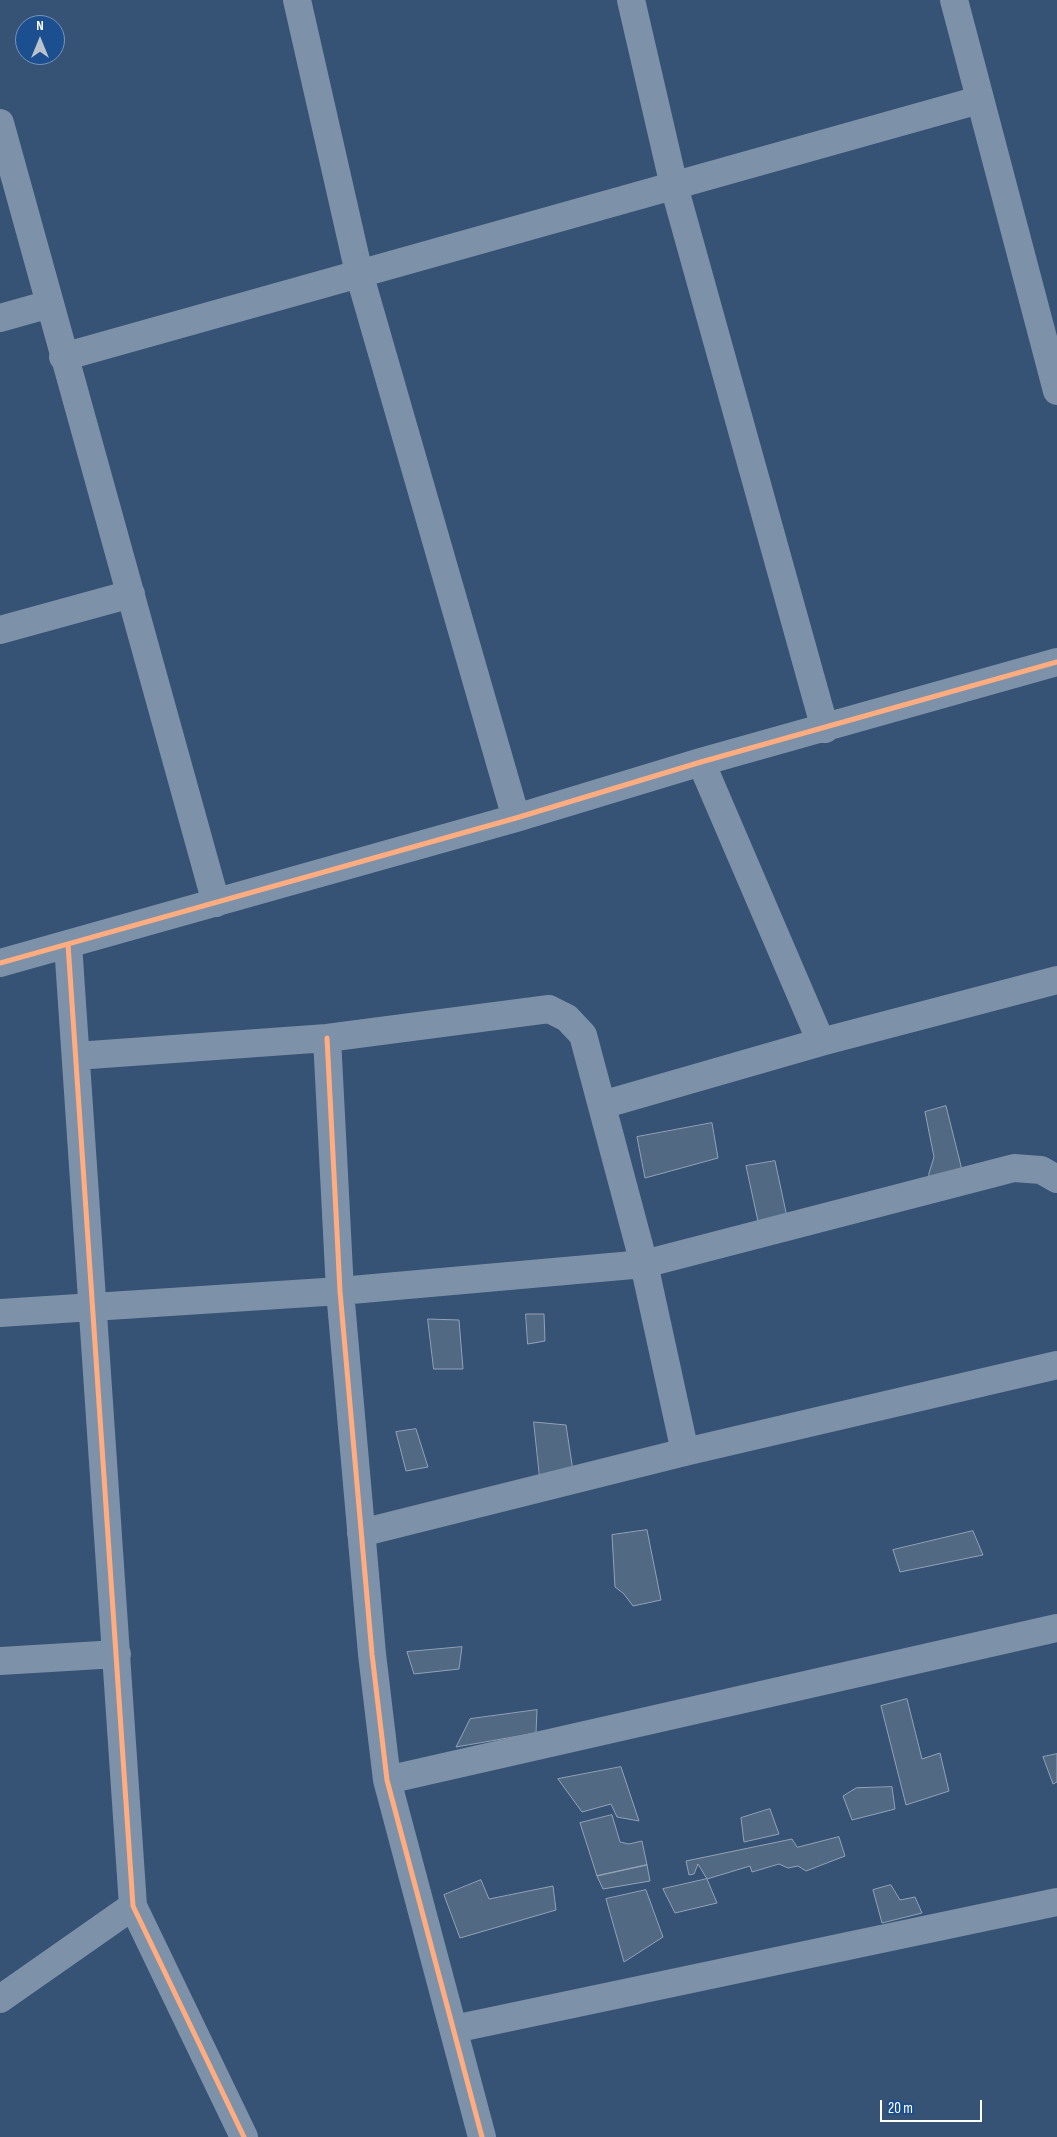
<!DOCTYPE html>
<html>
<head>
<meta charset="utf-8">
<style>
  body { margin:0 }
  #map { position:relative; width:1057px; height:2137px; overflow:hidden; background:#365274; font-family:"Sofia Sans Condensed",sans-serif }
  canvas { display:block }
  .north { position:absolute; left:15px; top:15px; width:50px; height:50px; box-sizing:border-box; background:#1b4f8f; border:1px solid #7695bc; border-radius:50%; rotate:0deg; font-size:14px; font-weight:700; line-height:20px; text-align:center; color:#fff }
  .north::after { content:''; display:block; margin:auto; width:18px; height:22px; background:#b9c2ce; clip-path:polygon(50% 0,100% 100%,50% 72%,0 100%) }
  .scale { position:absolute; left:880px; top:2100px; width:102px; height:22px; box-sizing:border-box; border:2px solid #fff; border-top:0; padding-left:6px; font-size:15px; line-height:18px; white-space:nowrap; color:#fff; -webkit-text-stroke:4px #1b4f8f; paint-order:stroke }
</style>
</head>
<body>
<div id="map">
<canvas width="1057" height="2137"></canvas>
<div class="north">N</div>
<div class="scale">20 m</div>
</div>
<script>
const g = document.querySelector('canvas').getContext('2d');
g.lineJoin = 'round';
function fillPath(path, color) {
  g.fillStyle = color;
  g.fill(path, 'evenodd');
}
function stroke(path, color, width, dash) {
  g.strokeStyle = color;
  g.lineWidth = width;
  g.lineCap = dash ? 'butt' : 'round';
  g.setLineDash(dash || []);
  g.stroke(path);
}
const building = new Path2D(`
  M946,1106L963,1174L928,1184L929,1173L934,1157L925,1112Z
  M712,1123L718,1158L645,1178L637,1137Z
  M775,1161L787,1217L759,1226L746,1166Z
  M526,1314H544L545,1341L528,1344Z
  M428,1319L459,1320L463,1369H434Z
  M534,1422L566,1425L573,1471L540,1478Z
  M416,1429L428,1467L406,1471L396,1432Z
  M647,1530L661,1600L633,1606L624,1594L615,1587L612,1535Z
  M973,1531L983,1555L900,1572L893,1550Z
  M462,1647L459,1669L414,1674L407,1652Z
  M907,1699L922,1759L940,1753L949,1791L906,1805L881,1706Z
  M537,1710L536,1733L456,1747L470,1719Z
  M1057,1754V1782L1053,1784L1043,1757Z
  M621,1767L639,1821L617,1817L611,1804L582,1812L558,1779Z
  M892,1787L895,1809L852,1820L843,1796L856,1788Z
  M770,1809L779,1834L744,1842L741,1818Z
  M612,1815L620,1842L629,1844L642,1841L647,1865L597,1876L580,1823Z
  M839,1837L845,1856L806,1871L798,1866L788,1868L779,1864L752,1872L750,1866L707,1879L698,1864L694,1874L689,1875L686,1861L792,1839L797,1847Z
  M647,1865L650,1881L603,1889L597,1876Z
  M707,1879L717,1903L675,1913L663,1889Z
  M481,1880L489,1899L553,1886L556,1910L460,1938L444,1895Z
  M891,1885L900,1900L915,1897L922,1913L882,1923L873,1890Z
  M646,1890L663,1937L624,1962L606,1899Z`);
fillPath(building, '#526984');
stroke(building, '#92a2b6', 1);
stroke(new Path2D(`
  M297,0L359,273L516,818
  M631,0L674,186L825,729
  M954,0L1057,391
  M0,123L216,903
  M0,318L50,304
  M63,357L979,100
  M0,630L131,594
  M701,762L821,1042
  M68,944L133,1906L244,2137
  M0,963L516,818L701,762L1057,662
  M327,1038L340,1291L372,1654L387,1780L482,2137
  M76,1056L327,1038L549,1009L567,1018L583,1035L644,1264L685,1452
  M602,1105L821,1042L1057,980
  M0,1313L340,1291L644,1264L1014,1168L1041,1170L1057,1179
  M361,1533L685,1452L1057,1365
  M0,1661L117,1654
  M387,1780L1057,1628
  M0,1999L133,1906
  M454,2029L1057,1902`), '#7d92a8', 28);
stroke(new Path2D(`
  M68,944L133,1906L244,2137
  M0,963L516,818L701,762L1057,662
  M327,1038L340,1291L372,1654L387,1780L482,2137`), '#ffac80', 5);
</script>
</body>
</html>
